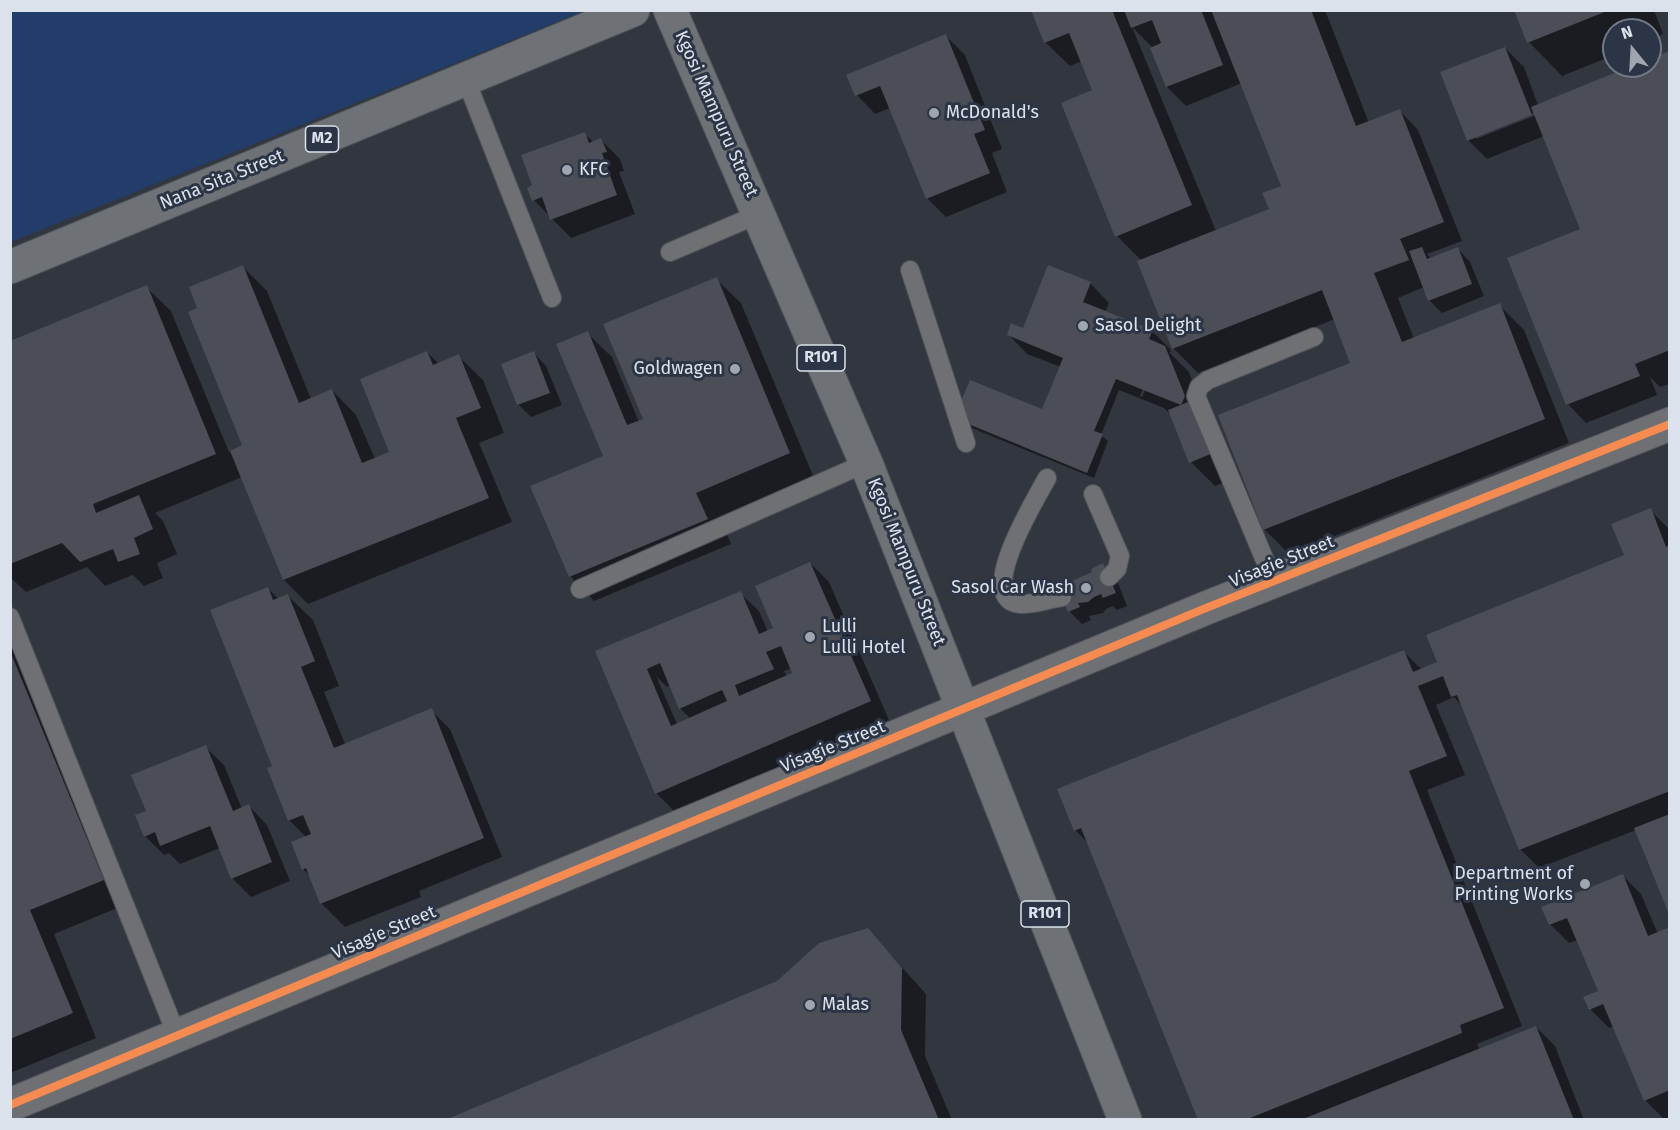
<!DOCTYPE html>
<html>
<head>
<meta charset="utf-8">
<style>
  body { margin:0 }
  #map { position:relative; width:1680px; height:1130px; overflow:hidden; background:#32363f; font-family:"Fira Sans",sans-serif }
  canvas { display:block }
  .frame { position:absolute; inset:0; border:12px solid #dce2ec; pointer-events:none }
  .north { position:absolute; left:1602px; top:18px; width:60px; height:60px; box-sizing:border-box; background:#2c3545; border:2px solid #727a88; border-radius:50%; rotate:342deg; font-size:16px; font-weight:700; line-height:24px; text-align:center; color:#dce2ec }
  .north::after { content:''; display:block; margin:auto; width:21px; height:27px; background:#a0a6af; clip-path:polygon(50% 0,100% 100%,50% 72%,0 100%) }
</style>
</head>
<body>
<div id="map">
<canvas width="1680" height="1130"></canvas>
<div class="frame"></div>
<div class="north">N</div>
</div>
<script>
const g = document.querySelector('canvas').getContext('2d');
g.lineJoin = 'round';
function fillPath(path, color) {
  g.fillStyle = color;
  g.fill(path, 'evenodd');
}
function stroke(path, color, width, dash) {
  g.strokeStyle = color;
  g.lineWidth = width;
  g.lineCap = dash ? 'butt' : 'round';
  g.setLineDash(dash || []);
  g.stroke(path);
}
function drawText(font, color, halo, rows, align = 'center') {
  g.font = font + ' "Fira Sans",sans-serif';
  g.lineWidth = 6;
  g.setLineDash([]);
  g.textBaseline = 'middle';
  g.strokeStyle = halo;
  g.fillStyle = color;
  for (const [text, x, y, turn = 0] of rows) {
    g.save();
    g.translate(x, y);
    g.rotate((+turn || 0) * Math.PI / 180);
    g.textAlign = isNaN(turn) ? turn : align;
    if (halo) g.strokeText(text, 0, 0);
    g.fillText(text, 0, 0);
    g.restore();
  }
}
fillPath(new Path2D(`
  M11,10H584V11L11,242Z`), '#233d6a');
fillPath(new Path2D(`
  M1032,10H1325L1369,123L1400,111L1418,130L1462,241L1427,254L1432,259L1458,249L1470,262L1484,296L1442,313L1429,300L1424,287L1398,298L1414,339L1499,305L1524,330L1569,443L1289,554L1264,529L1352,364L1335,319L1198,373L1173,348L1142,261L1117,236L1094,91L1082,61L1070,66L1045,42ZM1132,27L1153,48L1167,87L1186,106L1242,83L1283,187L1271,210L1216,231Z
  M1516,10H1654L1663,34L1650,40V30H1614V55L1562,76L1529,42Z
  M946,36L965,55L1002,149L992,153L1007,192L946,217L927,198L890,108L875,114L857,95Z
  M1505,48L1524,67L1538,105L1635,66H1650V60L1670,52V384L1660,387L1650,377L1657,395L1586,423L1568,404L1584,236L1544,136L1487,159L1468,140ZM1538,111L1539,114L1476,139V135Z
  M584,133L594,143L601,140L620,159L624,171L619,172L635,214L571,238L534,200Z
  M242,266L267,291L311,399L332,390L356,415L375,459L391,452L427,352L439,364L458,356L483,380L504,433L479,443L512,522L308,604L284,580L242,477L155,513L163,521L177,554L157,563L163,578L144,586L133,575L105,586L87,567L26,592L10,577V343L146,287L171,311L229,452L244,446L199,309Z
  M1049,267L1091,284L1109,303L1105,312L1152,331L1171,350L1170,353L1189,372L1207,418L1236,478L1215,486L1191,462L1170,414L1164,408L1119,390L1101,435L1108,441L1094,478L962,424L1043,411L1061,367L1027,354L1009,335L1024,330ZM1148,375V383L1142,397L1140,396Z
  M716,279L741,303L814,478L720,517L731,544L594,601L570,576L604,456L587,333L612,357L639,422L644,420Z
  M534,353L546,366L562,405L531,417L518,404Z
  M1650,510L1670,530V911L1636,830L1539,868L1520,849L1463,707L1454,697L1436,705L1465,775L1427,790L1522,1026L1477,1044L1480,1050L1536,1027L1555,1046L1584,1120H1199L1089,844L1075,830L1404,652L1422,670L1439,663L1626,556Z
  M810,563L829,582L889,720L675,812L656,793L597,652L740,593L759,611L768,632L775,629ZM792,668L794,674L787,677L784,671ZM656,676L667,687L670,685L680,708L690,718L677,724Z
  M1103,565L1116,578L1127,606L1117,610L1113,606L1106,609L1103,613L1089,616L1091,620L1082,624L1069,611L1071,583L1094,573Z
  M268,589L279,599L288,596L313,620L339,686L324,692L345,744L431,710L450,729L502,857L419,891L421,897L345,927L321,903L311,877L303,869L306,837L289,820L274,767Z
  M10,640L127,904L54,934L96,1038L10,1073Z
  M205,747L224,765L242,809L249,806L267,825L290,881L251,897L232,878L220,848L180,864L169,853L164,855L145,836L148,812Z
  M1622,875L1641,894L1658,934L1670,929V1117L1664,1119L1645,1100L1614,1026L1609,1028L1590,1009L1600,992L1578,940L1569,943L1550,924Z
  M868,930L926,994L925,1056L952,1120H451L778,982Z`), '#0007');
fillPath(new Path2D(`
  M1031,10H1112L1192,205L1115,237L1061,103L1092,90L1069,33L1044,43Z
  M1124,10H1201L1223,65L1166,87L1150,48L1161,43L1152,20L1131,28Z
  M1211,10H1311L1356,126L1400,109L1444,222L1400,239L1409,260L1374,273L1402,342L1500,303L1545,419L1263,530L1218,415L1350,363L1322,290L1172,349L1137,261L1269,209L1262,193L1281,186Z
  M1514,10H1607V11L1527,43Z
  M946,34L985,130L974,134L990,173L926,199L880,86L855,96L846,75Z
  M1505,47L1532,115L1467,141L1440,72Z
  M1670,51V350L1635,364L1640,376L1566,405L1507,258L1580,229L1531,107L1631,66H1650V58Z
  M585,132L589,143L601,138L607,152L602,153L617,195L550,220L542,197L532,201L527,188L532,185L521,155Z
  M1422,247L1427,259L1458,247L1472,284L1428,301L1409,251Z
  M243,265L299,403L332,389L362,463L389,452L360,379L427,351L433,365L459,354L481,408L456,418L489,498L283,580L230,451L242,445L188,312L197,308L189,287Z
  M1048,265L1091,282L1083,302L1153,330L1149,339L1165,346L1185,396L1181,405L1192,400L1213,453L1189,463L1168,410L1181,405L1116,379L1094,431L1103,434L1087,473L954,418L970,380L1042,409L1063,358L1007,335L1011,323L1023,328Z
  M717,277L790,453L696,493L708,519L569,577L530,486L603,456L556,344L588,331L627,425L643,419L603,324Z
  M147,285L216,454L93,504L96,513L139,495L153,529L134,538L140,554L118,562L113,549L80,562L62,543L10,564V341Z
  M534,351L550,393L517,405L501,364Z
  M1651,508L1666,547L1670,545V791L1519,850L1457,695L1451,697L1443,676L1418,686L1447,756L1409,771L1504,1008L1460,1025L1462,1033L1245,1120H1198L1081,828L1074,831L1057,789L1404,650L1413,672L1437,662L1426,635L1624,555L1611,524Z
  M810,562L871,701L655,794L595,651L741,591L759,634L773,628L755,586ZM781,646L792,673L739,696L735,685L774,669L766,652ZM660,663L679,709L722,690L727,701L671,726L647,669Z
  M1103,563L1116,593L1103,598L1101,594L1094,597L1088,602L1078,603L1080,607L1068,612L1056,583L1068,578L1070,582L1092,572L1091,569Z
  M268,587L273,600L288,594L315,661L301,667L334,748L432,708L484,838L320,904L306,868L302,870L291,842L311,834L303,815L288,821L267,768L272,766L210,610Z
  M10,651L104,880L30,910L73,1013L10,1039Z
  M206,745L233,811L249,804L272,862L231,879L210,826L160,846L155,832L144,837L135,815L146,811L131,775Z
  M1670,814V914H1669L1634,828Z
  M1623,874L1648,936L1670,927V1090L1644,1101L1603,1004L1589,1010L1583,997L1598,991L1567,918L1549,925L1541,907Z
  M868,928L902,968L901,1030L939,1120H445L777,981L819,943Z
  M1536,1026L1574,1120H1303V1119Z`), '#4b4e56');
const service = new Path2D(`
  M466,80L552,298
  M670,252L759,214
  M910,270L966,443
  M1047,478C1037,497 973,600 1020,604C1033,605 1049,599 1062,597
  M1093,494L1120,556L1117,569L1109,577
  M1274,582L1196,396L1199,387L1208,380L1314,337
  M580,589L866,463
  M10,617L177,1036`);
const tertiary = new Path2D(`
  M10,1105L1206,608L1670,424`);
const primary = new Path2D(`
  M670,10L866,463L1125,1120
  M10,267L633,10`);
stroke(service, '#4e525a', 20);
stroke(tertiary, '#4e525a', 35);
stroke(primary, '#4e525a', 35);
stroke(service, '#6e7074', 18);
stroke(tertiary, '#6e7074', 33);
stroke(primary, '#6e7176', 33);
stroke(new Path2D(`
  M10,1105L1206,608L1670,424`), '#f68b52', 8);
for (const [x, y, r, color] of [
  [934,113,6,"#a0a6af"],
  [567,170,6,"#a0a6af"],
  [1083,326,6,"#a0a6af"],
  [735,369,6,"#a0a6af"],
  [1086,588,6,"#a0a6af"],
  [810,637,6,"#a0a6af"],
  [1585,884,6,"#a0a6af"],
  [810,1005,6,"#a0a6af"]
]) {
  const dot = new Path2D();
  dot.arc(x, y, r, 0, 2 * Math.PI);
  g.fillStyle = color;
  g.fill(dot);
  stroke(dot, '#2c3545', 2);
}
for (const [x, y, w] of [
  [322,139,33],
  [821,358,48],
  [1045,914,48]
]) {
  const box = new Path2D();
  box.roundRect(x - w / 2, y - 13, w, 26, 4.5);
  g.fillStyle = '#2c3545';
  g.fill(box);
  stroke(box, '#dce2ec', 1.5);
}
drawText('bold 16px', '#dce2ec', null, [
  ["M2",322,139],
  ["R101",821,358],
  ["R101",1045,914]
]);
drawText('18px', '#dce2ec', '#2c3545', [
  ["McDonald's",946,113],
  ["KFC",579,170],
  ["Sasol Delight",1095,326],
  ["Goldwagen",723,369,"right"],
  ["Sasol Car Wash",1074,588,"right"],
  ["Lulli",822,627],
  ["Lulli Hotel",822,648],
  ["Department of",1573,874,"right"],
  ["Printing Works",1573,895,"right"],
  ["Malas",822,1005]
], 'left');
drawText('18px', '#dce2ec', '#2c3545', [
  ["Kgosi Mampuru Street",716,114,66],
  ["Nana Sita Street",222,180,-22],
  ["Kgosi Mampuru Street",906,562,68],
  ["Visagie Street",1282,562,-22],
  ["Visagie Street",833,747,-22],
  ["Visagie Street",384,933,-23]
]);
</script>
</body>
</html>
